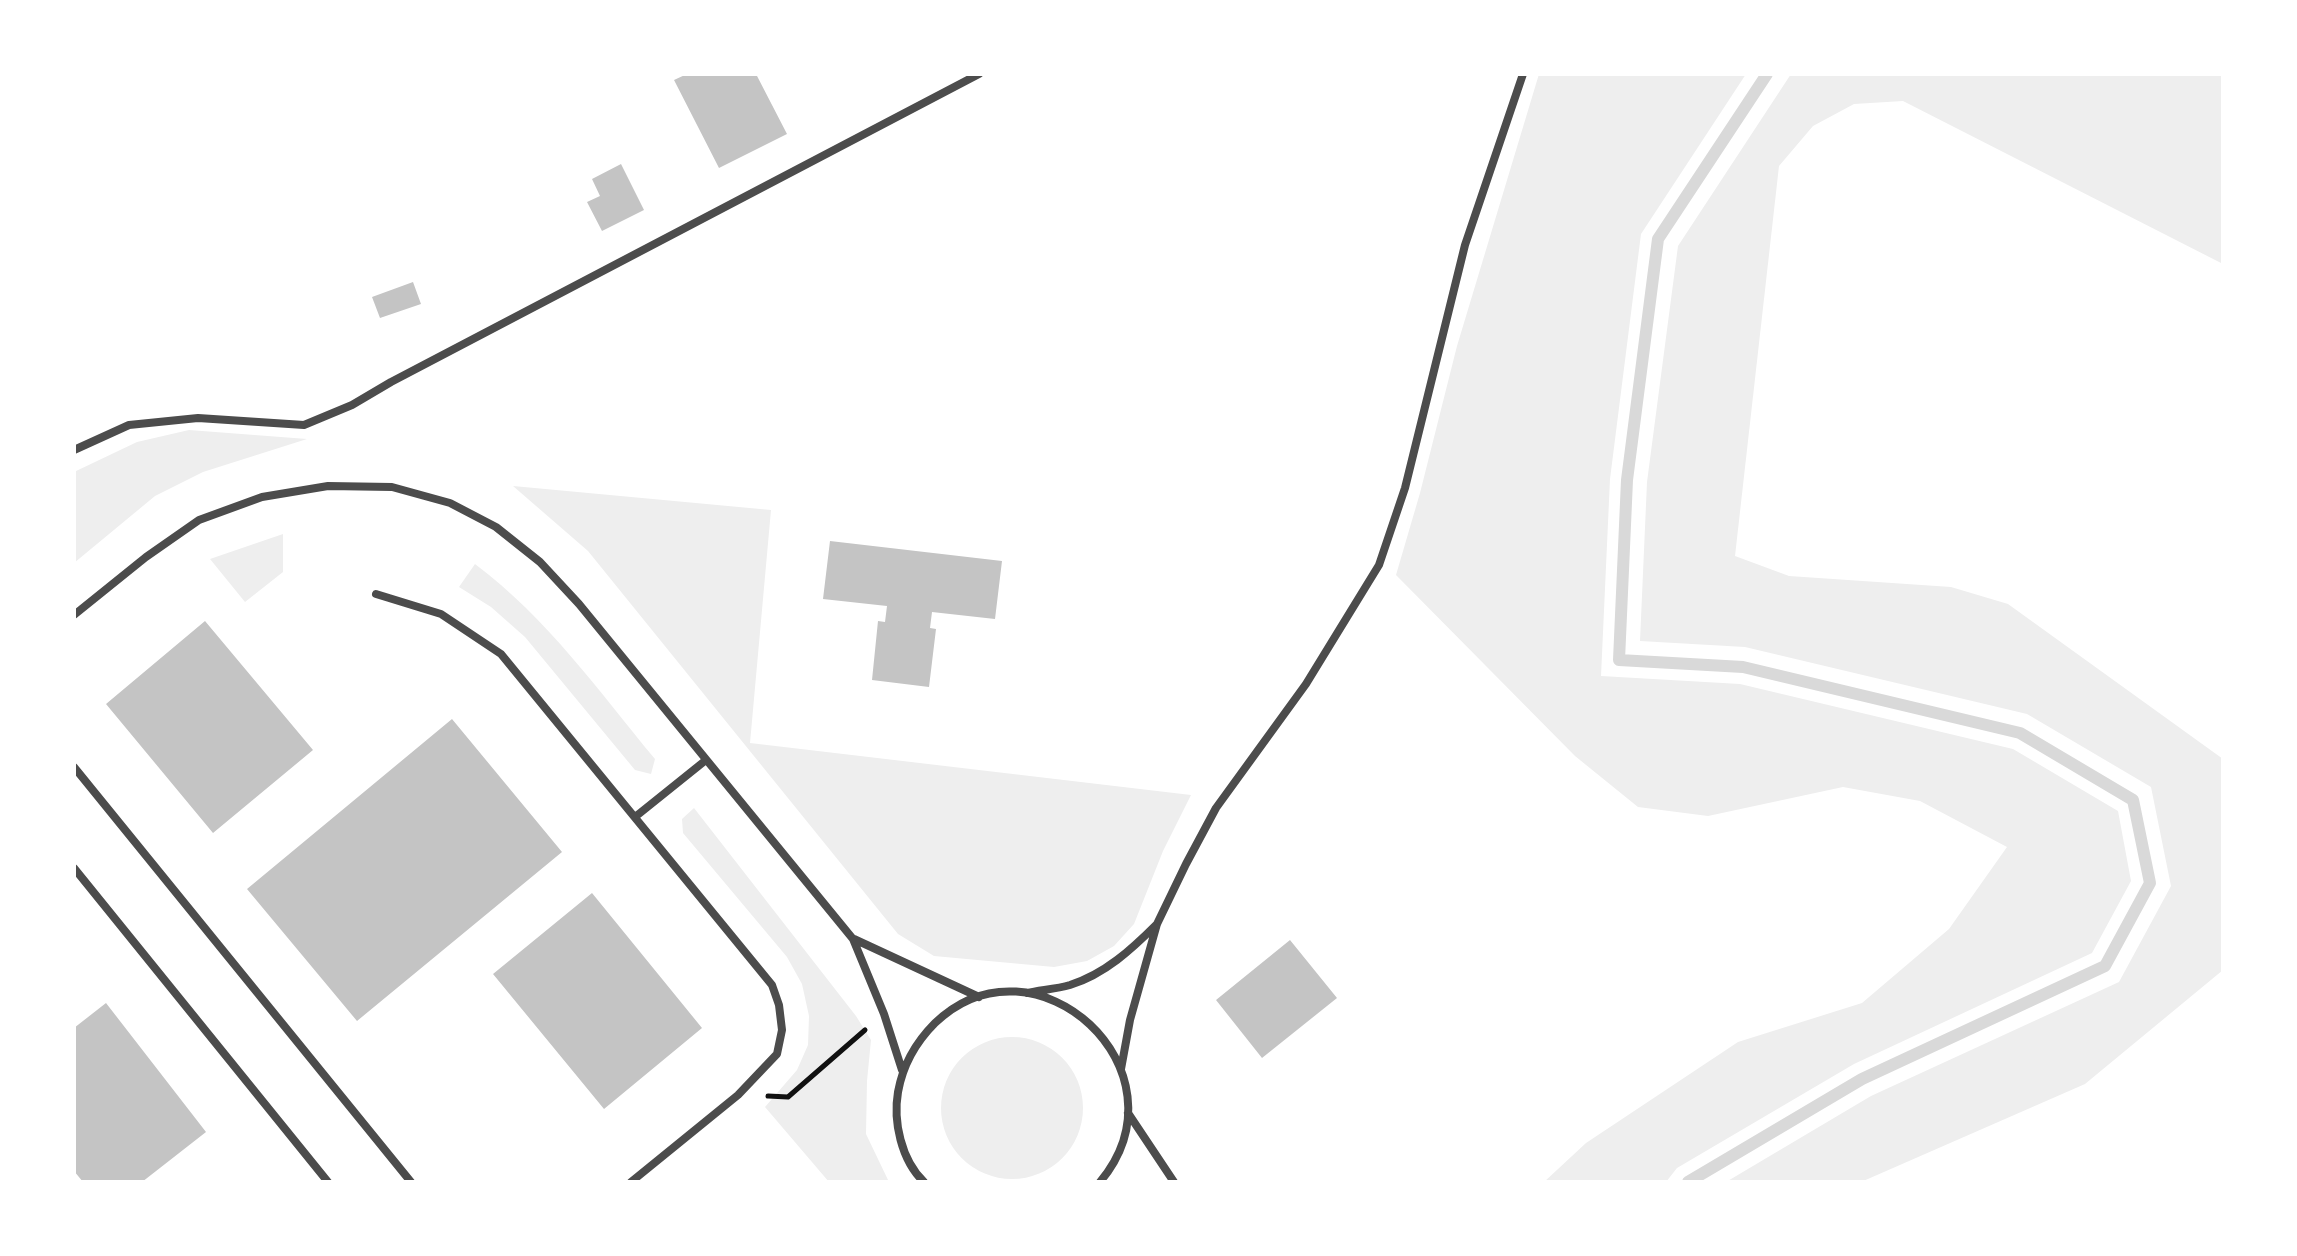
<!DOCTYPE html>
<html>
<head>
<meta charset="utf-8">
<style>
  body { margin:0 }
  #map { position:relative; width:2297px; height:1256px; overflow:hidden; background:#fff; font-family:"Noto Sans",sans-serif }
  canvas { display:block }
  .frame { position:absolute; inset:0; border:76px solid #fff; pointer-events:none }
</style>
</head>
<body>
<div id="map">
<canvas width="2297" height="1256"></canvas>
<div class="frame"></div>
</div>
<script>
const g = document.querySelector('canvas').getContext('2d');
g.lineJoin = 'round';
function fillPath(path, color) {
  g.fillStyle = color;
  g.fill(path, 'evenodd');
}
function stroke(path, color, width, dash) {
  g.strokeStyle = color;
  g.lineWidth = width;
  g.lineCap = dash ? 'butt' : 'round';
  g.setLineDash(dash || []);
  g.stroke(path);
}
fillPath(new Path2D(`
  M1539,74H1746L1641,234L1610,479L1601,676L1740,684L2013,749L2118,811L2131,881L2092,953L1854,1064L1677,1168L1666,1182H1544L1586,1143L1738,1042L1862,1003L1949,929L2007,847L1920,801L1843,787L1708,816L1638,807L1575,756L1396,575L1420,493L1457,346Z
  M1791,74H2223V264L1903,101L1854,104L1813,126L1779,166L1735,556L1789,576L1951,587L2008,604L2223,759V970L2085,1084L1861,1182H1726L1871,1096L2119,982L2171,886L2151,787L2027,714L1745,647L1640,641L1647,482L1678,246Z
  M189,430L307,439L203,472L155,496L74,563V472L137,442Z
  M513,486L771,510L750,743L1191,795L1163,851L1134,924L1114,946L1087,961L1054,967L934,956L898,934L588,551Z
  M283,534V572L245,602L210,559Z
  M475,564C548,619 597,689 655,759L651,774L635,770L525,637L491,607L459,587Z
  M694,808L856,1016L871,1040L867,1081L866,1134L889,1182H829L765,1107L797,1070L808,1045L809,1016L802,984L787,957L683,833L682,819Z
  M941 1108a71 71 0 1 1 142 0a71 71 0 1 1-142 0Z`), '#eee');
stroke(new Path2D(`
  M1688,1182L1862,1079L2105,966L2150,883L2133,800L2020,733L1743,667L1619,660L1627,480L1658,239L1767,74`), '#d9d9d9', 12);
fillPath(new Path2D(`
  M687,74H756L787,134L719,168L674,80Z
  M621,164L644,210L602,231L587,202L600,196L592,179Z
  M413,282L421,304L380,318L372,297Z
  M830,541L1002,561L995,619L932,612L930,628L936,629L929,687L872,680L878,621L885,622L887,606L823,599Z
  M205,621L313,750L213,833L106,704Z
  M452,719L562,852L357,1021L247,889Z
  M592,893L702,1028L604,1109L493,974Z
  M1290,940L1337,998L1262,1058L1216,1000Z
  M106,1003L206,1132L142,1182H83L74,1171V1028Z`), '#c4c4c4');
stroke(new Path2D(`
  M768,1096L788,1097L865,1030`), '#111', 5);
stroke(new Path2D(`
  M74,450L129,425L198,418L304,425L352,405L391,382L979,74
  M376,594L441,614L501,654L772,985L779,1005L782,1030L777,1054L738,1095L631,1182
  M74,615L146,557L199,520L262,497L328,486L392,487L450,503L496,527L540,562L579,604L853,939L884,1014L902,1070
  M74,767L411,1182
  M635,817L706,760
  M74,868L328,1182
  M854,939L979,997
  M1027,993C1041,990 1056,989 1070,985C1105,974 1132,949 1157,924
  M1121,1069L1130,1020L1157,924L1186,864L1216,808L1306,684L1379,565L1405,488L1465,245L1523,74
  M1128,1113L1174,1182
  M924,1182C901,1160 893,1121 898,1092C903,1064 915,1043 935,1023C1035,927 1193,1070 1100,1182`), '#4c4c4c', 8);
</script>
</body>
</html>
